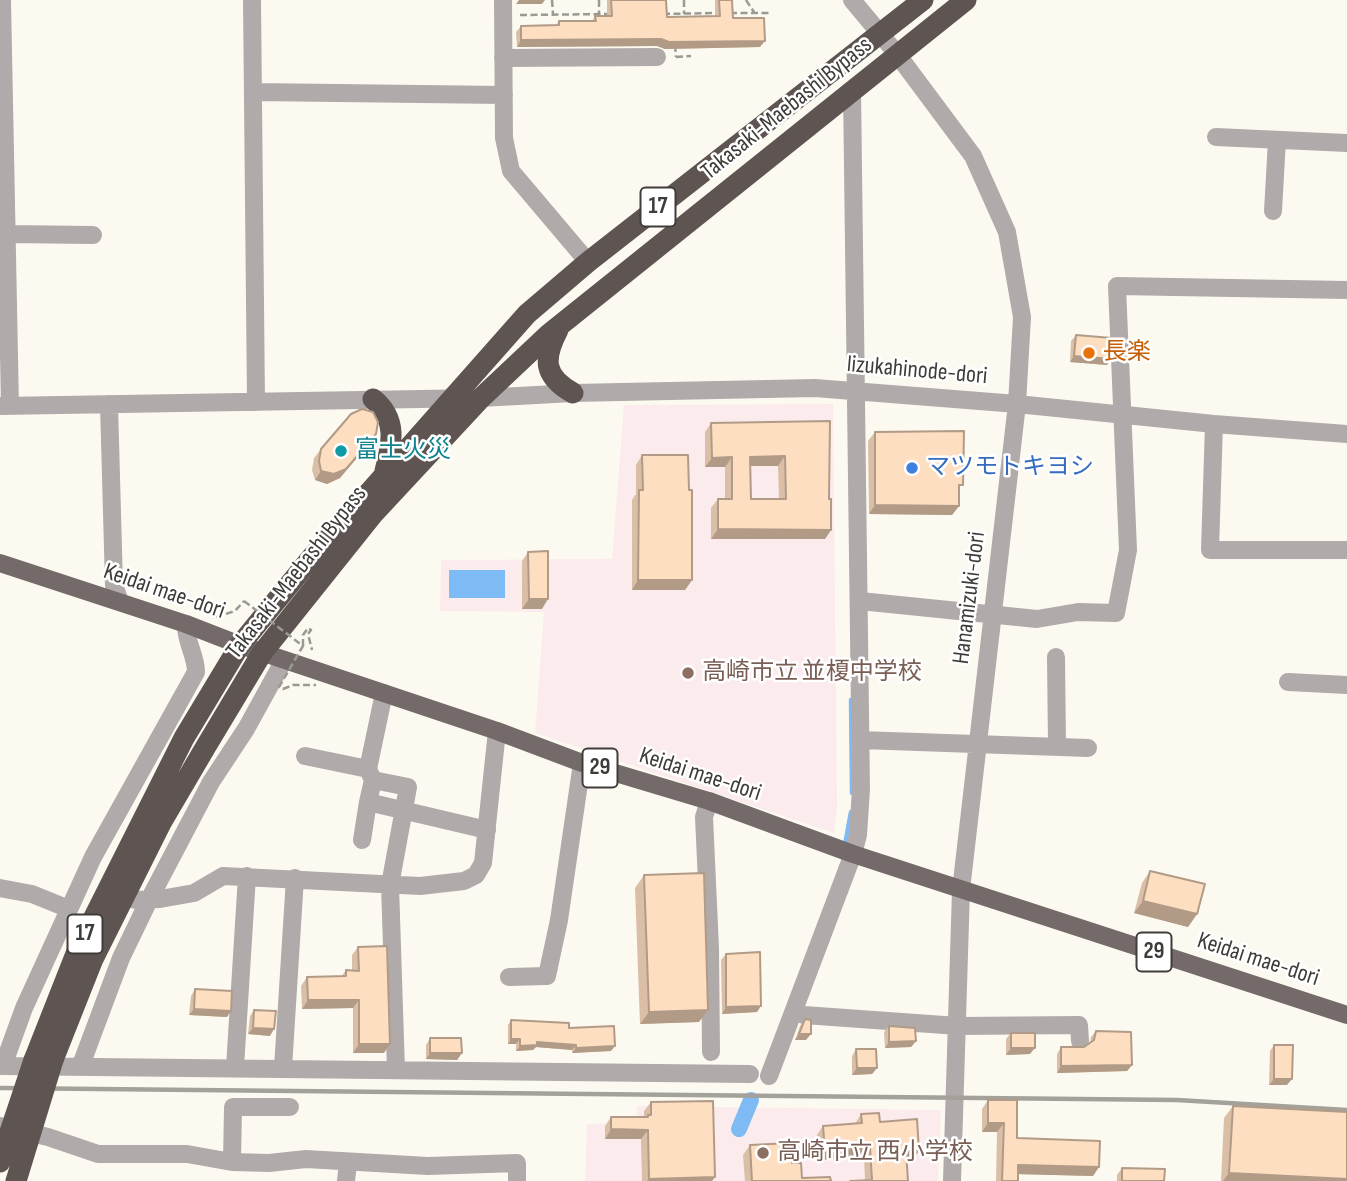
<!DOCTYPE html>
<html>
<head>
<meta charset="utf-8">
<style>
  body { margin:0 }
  canvas { display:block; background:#fcfaf0 }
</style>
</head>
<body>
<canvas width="1347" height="1181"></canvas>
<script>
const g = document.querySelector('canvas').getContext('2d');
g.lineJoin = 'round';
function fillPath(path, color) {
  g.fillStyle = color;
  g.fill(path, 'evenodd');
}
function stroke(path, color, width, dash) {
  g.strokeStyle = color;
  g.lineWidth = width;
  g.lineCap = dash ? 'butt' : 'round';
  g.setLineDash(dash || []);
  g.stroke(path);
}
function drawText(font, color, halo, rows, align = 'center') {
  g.font = font + ' "Sofia Sans Condensed","Noto Sans JP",sans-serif';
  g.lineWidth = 5;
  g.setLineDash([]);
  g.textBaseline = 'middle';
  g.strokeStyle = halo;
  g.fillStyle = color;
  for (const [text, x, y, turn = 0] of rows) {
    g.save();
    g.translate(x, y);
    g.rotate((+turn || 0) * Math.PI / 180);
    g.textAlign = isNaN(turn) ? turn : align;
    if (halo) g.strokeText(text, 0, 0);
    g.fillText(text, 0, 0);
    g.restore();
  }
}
fillPath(new Path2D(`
  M833,404L837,806L834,833L535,733L544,612L440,611L441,560L612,559L624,405Z
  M637,1106L941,1110L938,1181H585L587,1124L636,1123Z`), '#fcebed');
fillPath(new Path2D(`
  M449,570H505V598H449Z`), '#7ebaf3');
stroke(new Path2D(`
  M851,700L852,793
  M845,845L851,812`), '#7ebaf3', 4.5);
stroke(new Path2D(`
  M739,1129L751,1100`), '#7ebaf3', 16);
stroke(new Path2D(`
  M552,0L553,14
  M599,0V14
  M684,0V14
  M746,0L754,12
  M730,13H772
  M663,14L716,13
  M520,15L607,14
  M675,45L676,57
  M676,57L691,56
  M216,617L235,611L244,601
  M303,646V635L308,628L311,630L308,634L312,650`), '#9a9992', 2.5, [7, 3.5]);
stroke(new Path2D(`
  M2,0L10,406
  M252,0L256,402
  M503,0L504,138L511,171L588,262
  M852,0L897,54L973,156L1007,232L1022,317L1017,404L961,890L952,1181
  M503,58L657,57
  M253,92L504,95
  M1216,137L1347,143
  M1273,211L1277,140
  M6,234L93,235
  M109,404L114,585L120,602
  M0,406L481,398L573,393L815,388L1017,404L1214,424L1347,434
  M1214,424L1210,550H1347
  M860,601L1037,619L1078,612L1116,613L1128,550L1117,286L1347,290
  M1056,657L1057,746
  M1288,682L1347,685
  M384,693L368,769L373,780L408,787L390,885L396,1070
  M861,740L1088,748
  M305,756L368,769
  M373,780L368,802L487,830
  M709,801L704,817L710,948L711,1052
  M362,840L368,802
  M0,888L32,894L69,909
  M135,900L160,899L194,893L223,876L420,886L464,881L476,875L483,863L497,731
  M509,977L547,976L559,920L582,763
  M795,1011L804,1015L958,1026L1079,1025L1080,1041
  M81,1065L121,958L149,900L211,782L246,729L284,660
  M0,1066L750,1074
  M3,1066L24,1008L93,857L196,672C196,655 185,641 186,624
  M235,1067L247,876
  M283,1068L295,878
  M769,1076L853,854L858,835L861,789L852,90
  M0,1126L48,1137L98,1154H187L232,1162L269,1163L306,1159L428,1166L517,1163V1181
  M232,1162L233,1107H290
  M346,1181L348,1163`), '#b0abaa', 18);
stroke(new Path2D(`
  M0,563L186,624L240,645L497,731L582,763L709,801L853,854L1347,1015`), '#736a69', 18);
stroke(new Path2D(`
  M558,330C543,359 543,376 573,393
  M373,399C398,419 392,444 385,471
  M34,1060L77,951L184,738L240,645L312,557L527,314L588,262L923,0
  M53,1060L93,959L161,823L205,748L262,653L374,513L481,398L549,334L966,0`), '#5e5452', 21);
stroke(new Path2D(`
  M0,1088L1177,1100L1347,1110`), '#a3a19a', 4.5);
stroke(new Path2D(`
  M244,601L303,646L279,687L283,689L293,685H316`), '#9a9992', 2.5, [7, 3.5]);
stroke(new Path2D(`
  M0,1162L34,1060
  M16,1181L53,1060`), '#5e5452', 21);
fillPath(new Path2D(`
  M607,0H666L667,17L715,16V0H732L733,18L760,47L665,49L657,46L517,47L516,32L521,26L556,25L559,21H592L595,16H607Z
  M1076,335L1107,365L1070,362L1071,341Z
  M830,421L829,499L831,530L825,539H711V508L718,499H725V467H705V432L711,423ZM750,466H778L779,499H751Z
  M875,432L959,506L952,515L869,514L868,441Z
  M369,444L340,478L327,484L315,480L312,470L314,458L321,449Z
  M642,455L692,580L685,590H632V500L636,494V465Z
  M528,552L542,609H522V561Z
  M1150,871L1197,914L1188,927L1134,913L1142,883Z
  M644,875L699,1022L640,1024L635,888Z
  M358,947L384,1053H353V1008L302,1009L301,986L307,977H341L346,970H352V955Z
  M726,954L757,1012L722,1014L721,960Z
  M195,989L227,1017L189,1015L191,996Z
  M254,1010L270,1036L248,1034L250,1016Z
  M805,1019L806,1040H795L800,1026Z
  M511,1020L569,1028L611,1051L572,1053V1050L536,1047L533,1050L516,1051V1044H508V1025Z
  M889,1026L916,1041L911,1047L885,1048L884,1032Z
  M1096,1031L1132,1065L1127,1071L1057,1073V1054L1061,1047H1084L1090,1043L1091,1037Z
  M1011,1033L1030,1054L1006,1055V1039Z
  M430,1038L462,1053L457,1060L426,1059V1045Z
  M1274,1045L1287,1085H1269L1270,1051Z
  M856,1049L877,1068L872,1074L852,1075V1056Z
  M988,1100L1017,1138L1099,1167L1093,1176L1018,1174V1181H996L997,1132H982V1109Z
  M651,1102L712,1181H642L641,1139H605V1126L611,1117H644V1111Z
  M1233,1106L1347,1181H1221L1224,1118Z
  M861,1114L880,1122L919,1151L912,1160H906L908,1181L865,1180L864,1157L818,1160L817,1135L823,1126L855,1124Z
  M750,1145L792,1163L802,1178L831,1181H745L743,1155Z
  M1122,1168L1164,1181H1117V1175Z`), '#dabfa6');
fillPath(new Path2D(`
  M519,0H545L542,4H516Z
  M661,39L765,41L760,47L665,49L657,46L517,47L521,40Z
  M1074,356L1111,359L1107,365L1070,362Z
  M376,434L340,478L327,484L315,480L321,471Z
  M785,456L778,466H743L750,457Z
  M732,457L725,467H705L712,458Z
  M875,505L959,506L952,515L869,514Z
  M718,529L831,530L825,539H711Z
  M638,580H692L685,590H632Z
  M529,599H548L542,609H522Z
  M1143,901L1197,914L1188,927L1134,913Z
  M308,1000H359L353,1008L302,1009Z
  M761,1006L757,1012L722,1014L726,1007Z
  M194,1009L231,1011L227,1017L189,1015Z
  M708,1010L699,1022L640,1024L649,1012Z
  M253,1028L274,1029L270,1036L248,1034Z
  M799,1034H811L806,1040H795Z
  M511,1039H520L516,1044H508Z
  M916,1041L911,1047L885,1048L889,1042Z
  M537,1042L576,1045L572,1050L536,1047L533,1050L516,1051L520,1046Z
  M359,1044H390L384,1053H353Z
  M615,1046L611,1051L572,1053L576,1048Z
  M1011,1048H1035L1030,1054L1006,1055Z
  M430,1053H462L457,1060L426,1059Z
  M1132,1065L1127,1071L1057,1073L1061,1066Z
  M857,1068H877L872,1074L852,1075Z
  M1274,1079H1292L1287,1085H1269Z
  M988,1123H1004L997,1132H982Z
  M611,1129L648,1130L641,1139H605Z
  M870,1148L864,1157L818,1160L825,1151Z
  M906,1151H919L912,1160L899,1161Z
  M1018,1165L1099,1167L1093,1176L1012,1174Z
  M1229,1173L1347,1179V1181H1223Z
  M715,1177L712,1181H647L649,1179Z`), '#b19b87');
const building = new Path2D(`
  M611,0H666L667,17L720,16L719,0H732L733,18H764L765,41L669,42L661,39L521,40V26L559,25V21H596L595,16H612Z
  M1076,335L1112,338L1111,359L1074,356Z
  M362,409L373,412L378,422L376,434L346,469L334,474L321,471L319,461L321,449L351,414Z
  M830,421L829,499H831V530L718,529V499H732V457L712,458L711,423ZM785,456L786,499H751L750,457Z
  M964,431L963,485H959V506L875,505V432Z
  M642,455H688L689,490H692V580H638L639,490H643Z
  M548,551V599H529L528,552Z
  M1150,871L1205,884L1197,914L1143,901Z
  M704,873L708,1010L649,1012L644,875Z
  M387,946L390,1044H359V1000H308L307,977L346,976V970L359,971L358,947Z
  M760,952L761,1006L726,1007V954Z
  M195,989L232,991L231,1011L194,1009Z
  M254,1010L276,1011L274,1029L253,1028Z
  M805,1019L811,1020V1034H799Z
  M511,1020L569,1023V1028L614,1026L615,1046L576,1048V1045L537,1042V1045L520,1046V1039H511Z
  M889,1026L915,1028L916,1041L889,1042Z
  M1096,1031L1131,1032L1132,1065L1061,1066V1047H1084L1094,1040Z
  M1011,1033H1035V1048H1011Z
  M430,1038H461L462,1053H430Z
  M1274,1045H1293L1292,1079H1274Z
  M856,1049H876L877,1068H857Z
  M988,1100H1017V1138L1100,1141L1099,1167L1018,1165V1181H1002L1004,1123H988Z
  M713,1101L715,1177L649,1179L648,1130L611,1129V1117H648V1115H651V1102Z
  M1233,1106L1347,1112V1179L1229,1173Z
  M879,1113L880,1122L917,1119L919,1151H906L908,1181H850L872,1180L870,1148L825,1151L823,1126L862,1123L861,1114Z
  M791,1143L792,1163H801L802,1178L830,1177L831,1181H752L750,1145Z
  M1122,1168L1165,1169L1164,1181H1122Z`);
fillPath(building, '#fddec1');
stroke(building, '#b19b87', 2);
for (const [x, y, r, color] of [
  [1089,353,7,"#e8710a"],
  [341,451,7,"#0f9aa8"],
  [912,468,7,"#3f7fe0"],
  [688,673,7,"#8d6e63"],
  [763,1153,7,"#8d6e63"]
]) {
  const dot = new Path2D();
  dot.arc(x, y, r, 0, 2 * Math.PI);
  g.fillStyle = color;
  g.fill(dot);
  stroke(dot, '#fff', 2.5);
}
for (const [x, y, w] of [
  [658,207,35],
  [600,768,35],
  [85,934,35],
  [1154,952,35]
]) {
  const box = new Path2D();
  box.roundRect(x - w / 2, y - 19.5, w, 39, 5);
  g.fillStyle = '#fff';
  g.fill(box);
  stroke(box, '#3e3d39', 2);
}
drawText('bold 23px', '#3e3d39', null, [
  ["17",658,207],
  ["29",600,768],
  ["17",85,934],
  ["29",1154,952]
]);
drawText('24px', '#3e3d39', '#fff', [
  ["Takasaki-Maebashi Bypass",787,109,-39],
  ["Iizukahinode-dori",917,371,5],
  ["Takasaki-Maebashi Bypass",297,573,-52],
  ["Keidai mae-dori",164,592,19],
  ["Hanamizuki-dori",970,598,-83],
  ["Keidai mae-dori",700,775,18],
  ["Keidai mae-dori",1258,960,18]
]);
drawText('24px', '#c56008', '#fff', [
  ["長楽",1103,353]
], 'left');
drawText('24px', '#0d838f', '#fff', [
  ["富士火災",355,451]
], 'left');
drawText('24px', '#366cbe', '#fff', [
  ["マツモトキヨシ",926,468]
], 'left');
drawText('24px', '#785e54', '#fff', [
  ["高崎市立 並榎中学校",702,673],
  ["高崎市立 西小学校",777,1153]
], 'left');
</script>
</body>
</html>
